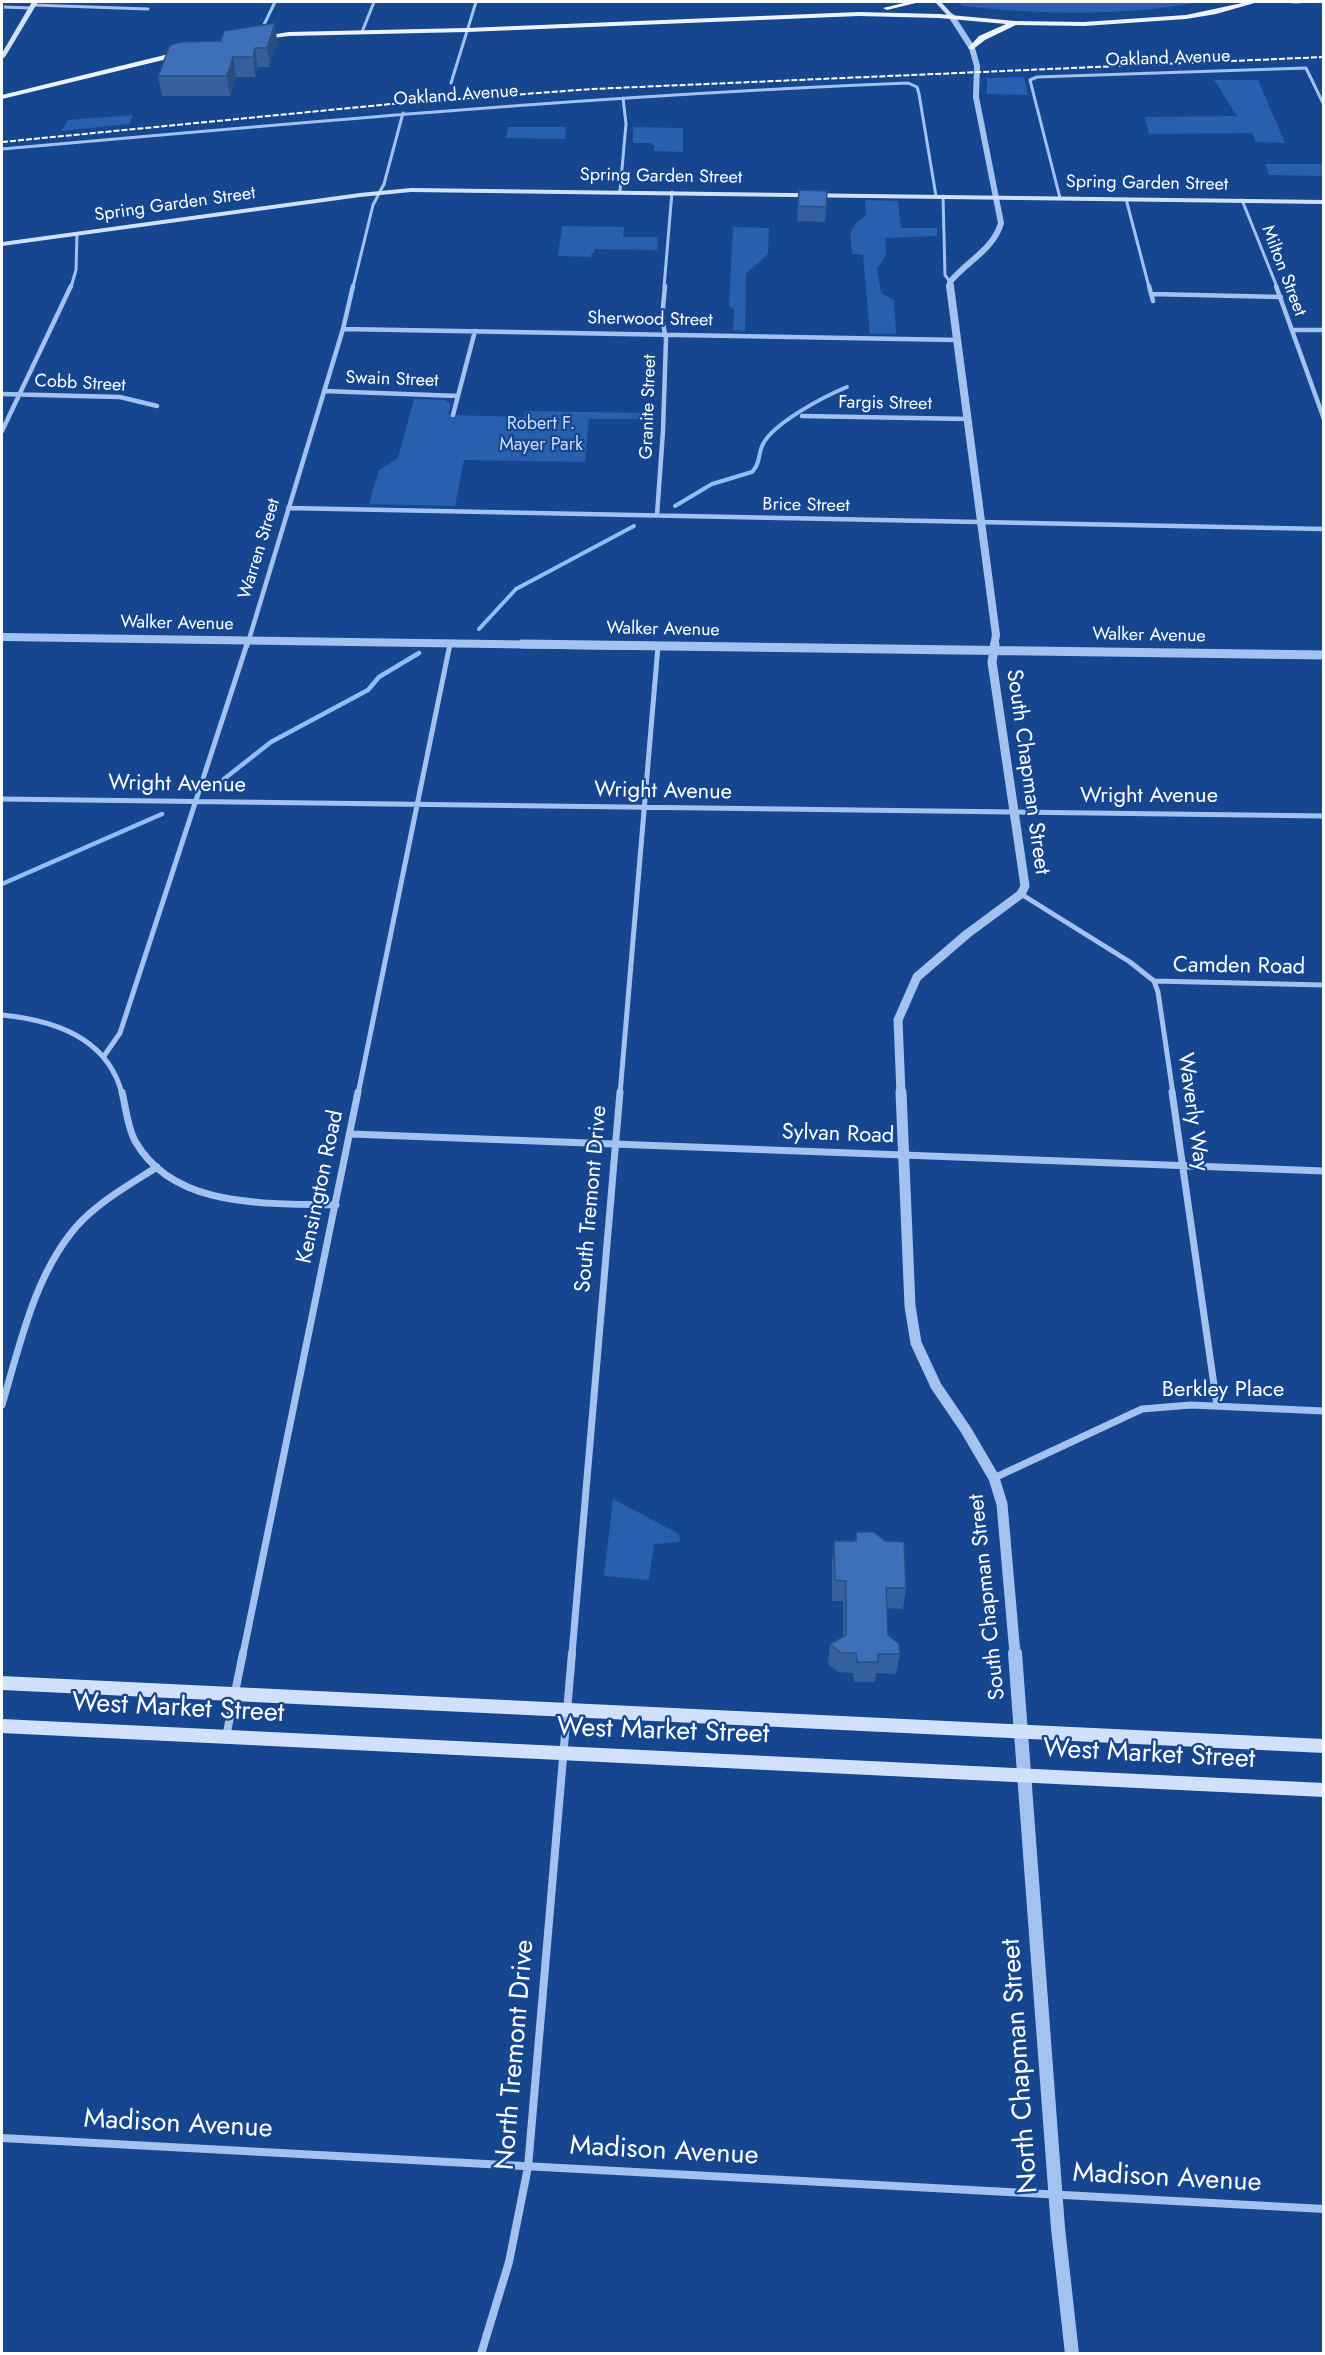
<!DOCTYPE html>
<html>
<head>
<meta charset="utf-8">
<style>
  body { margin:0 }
  #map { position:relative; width:1325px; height:2355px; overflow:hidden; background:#164690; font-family:Jost,sans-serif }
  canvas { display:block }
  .frame { position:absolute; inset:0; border:3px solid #fff; pointer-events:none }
</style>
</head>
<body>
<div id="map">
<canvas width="1325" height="2355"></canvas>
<div class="frame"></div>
</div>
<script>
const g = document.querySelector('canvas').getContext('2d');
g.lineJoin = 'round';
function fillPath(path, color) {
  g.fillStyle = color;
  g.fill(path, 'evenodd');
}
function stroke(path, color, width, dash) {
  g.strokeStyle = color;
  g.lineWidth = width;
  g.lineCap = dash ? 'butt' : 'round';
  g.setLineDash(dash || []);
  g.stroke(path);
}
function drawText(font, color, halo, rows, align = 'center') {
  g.font = font + ' Jost,sans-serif';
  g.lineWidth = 4.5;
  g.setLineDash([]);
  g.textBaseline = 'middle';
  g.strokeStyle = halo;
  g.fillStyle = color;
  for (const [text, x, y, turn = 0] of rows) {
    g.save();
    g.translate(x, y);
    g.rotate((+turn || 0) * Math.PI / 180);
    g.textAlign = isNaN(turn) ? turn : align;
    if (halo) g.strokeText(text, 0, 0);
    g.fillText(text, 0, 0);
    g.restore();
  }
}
fillPath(new Path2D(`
  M957,2H1202C1123,16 1042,15 963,6Z
  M1024,77L1028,95L987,94V78Z
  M1214,80H1258L1285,143L1256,142L1252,133L1149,134L1145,117L1237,116Z
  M133,115L129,124L61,131L68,120Z
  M508,127H566L565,139L506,138Z
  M633,127L683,128V152L654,151V146L650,143H633Z
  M1265,164H1323V176L1269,175Z
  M865,200L898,201L901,228H937V236L885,238L886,255L877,269L881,293L894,300L896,334H870L863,255L852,254C851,234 846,227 866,216Z
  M562,226L624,227L623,237H658L657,250L595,249L590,257L558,256Z
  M733,227L769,228L768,254L746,274L745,331L733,330L734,309L729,306Z
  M414,399L445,400L451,404L448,415L524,417L525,411L650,413V419H589L585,462L464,460L455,506L369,504L379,470L398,458Z
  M613,1499L679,1534L680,1542L654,1544L649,1580L604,1576Z`), '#285faf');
stroke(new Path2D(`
  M675,506L712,484L752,472C760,464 758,456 762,446C771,424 825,396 847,387
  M479,629L516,589L634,526`), '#95bcf3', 4);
stroke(new Path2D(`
  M224,779L271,742L368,690L379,677L419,653
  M2,884L162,814`), '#95bcf3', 4.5);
stroke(new Path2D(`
  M1293,2H1299
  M33,5L148,9
  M2,7L31,8
  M261,31L275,2
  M362,32L374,2
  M451,83L476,2
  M2,149C304,122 605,95 908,83L917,87L919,94L936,196
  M620,191L626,124L623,98
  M943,196L945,275L950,282
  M1060,198L1030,80L1037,77L1306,68L1324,105
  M1126,199L1149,287
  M1242,200L1277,287
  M71,287L76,270L77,234
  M353,287L373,205L384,184L403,113
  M664,287L672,192`), '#a3c2f0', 3);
stroke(new Path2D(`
  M1149,286L1153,301
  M1276,286L1324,419
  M1151,294L1281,297
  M343,329L958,340
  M1292,330H1324
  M324,391L458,396
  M2,394L120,397L157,406
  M453,415L475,331
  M802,416L968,419
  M2,431L71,286
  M288,508L1324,529
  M657,515L663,431L666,339L662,318L665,286
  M247,646L343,329L353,286`), '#a3c2f0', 4.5);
stroke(new Path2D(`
  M2,799L1324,816
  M1021,894L1130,962L1154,981L1158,992L1173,1094
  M1154,981L1324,985
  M2,1015C54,1020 108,1038 122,1094
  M104,1056L120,1033L247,644
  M358,1094L450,644
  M620,1094L658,646`), '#a3c2f0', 5);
stroke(new Path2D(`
  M122,1092C126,1108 127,1126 135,1141C174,1210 269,1203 336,1205
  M1172,1092L1217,1406
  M351,1134L1324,1171
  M2,1405C20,1345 34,1276 76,1227C98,1202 129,1185 157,1167
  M994,1478L1142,1409L1191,1405L1324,1411
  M243,1654L358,1092
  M572,1654L620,1092`), '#a3c2f0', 7);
stroke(new Path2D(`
  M226,1737L243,1653
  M2,2138L1324,2209
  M481,2354L509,2262L528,2167L572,1653`), '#a3c2f0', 8);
stroke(new Path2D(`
  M951,287L950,282C966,262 994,249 1001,223L976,97L977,66L972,48L952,17`), '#a3c2f0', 6);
stroke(new Path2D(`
  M950,286L996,635L994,646
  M2,637L632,646`), '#a3c2f0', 8);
stroke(new Path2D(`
  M522,644L1324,655
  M901,1094L898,1020L917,977L967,934L1021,894L1025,886L992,662L995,644`), '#a3c2f0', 9);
stroke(new Path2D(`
  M901,1092L910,1306L916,1343L936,1386L966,1430L994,1478L1002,1504L1015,1654`), '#a3c2f0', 11);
stroke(new Path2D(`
  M1015,1653L1058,2228L1072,2354`), '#a3c2f0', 14);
fillPath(new Path2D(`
  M32,2H38L5,57L2,59V53Z
  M935,2H941L954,16V18H950Z
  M411,188L1324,200V204L411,192L360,197L2,246V242L360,193Z
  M2,1676L1324,1739V1753L2,1690Z
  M2,1719L1324,1783V1797L2,1733Z`), '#d1e1fb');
fillPath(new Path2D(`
  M908,2H920L887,10L883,8Z
  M1247,2H1258L1216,14L1186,19L1084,26L1016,25L985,40L972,50L968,48L979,36L1006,24L939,18L859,16L467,32L289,36L255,40L251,38L289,32L467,28L859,12L939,14L1015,21L1084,22L1186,15Z
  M185,50L189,52L188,54L2,99V95Z`), '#ecf3ff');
stroke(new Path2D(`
  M2,142L391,104L592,89L1324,57`), '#fff', 2, [6, 2]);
fillPath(new Path2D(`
  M275,23L277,42L270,67H258L255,77H236L230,96H162L158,76Z
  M799,190L827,191L825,222L797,221Z
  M856,1532L906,1588L903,1609L887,1608L888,1635L900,1654L896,1674L876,1673L875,1682H854L853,1673L838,1672L828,1664L830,1644L843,1637V1601H832V1562L834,1541H855Z`), '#35609f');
fillPath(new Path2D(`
  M2,2H3L5,12L2,18Z
  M275,23L277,42L270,67L267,48Z
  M255,48L258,67L255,77L253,57Z
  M233,57L236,77L230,96L227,76Z`), '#2b4e82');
const building = new Path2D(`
  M275,23L267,48H255L253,57H233L227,76H158L170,45L182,42L221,41L224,31Z
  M799,190L827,191L826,207L798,206Z
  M856,1532H874L885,1541L904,1542L906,1588H886L888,1635L899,1644L900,1654H878V1662H857L856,1653H841L830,1644L846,1635V1581L835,1580L834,1541H856Z`);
fillPath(building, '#3e70b9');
stroke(building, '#2b4e82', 1.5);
drawText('18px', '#fff', '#164690', [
  ["Oakland Avenue",1168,59,-2],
  ["Oakland Avenue",456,96,-4],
  ["Spring Garden Street",661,177,1],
  ["Spring Garden Street",1147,184,1],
  ["Spring Garden Street",175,205,-8],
  ["Milton Street",1283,271,69],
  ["Sherwood Street",650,320,1],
  ["Swain Street",392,380,2],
  ["Cobb Street",80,384,3],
  ["Fargis Street",885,404,1],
  ["Granite Street",649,407,-88],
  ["Brice Street",806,506,1],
  ["Warren Street",260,549,-73],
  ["Walker Avenue",177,624,1],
  ["Walker Avenue",663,630,1],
  ["Walker Avenue",1149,636,1]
]);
drawText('18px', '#c9defc', '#164690', [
  ["Robert F.",541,425],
  ["Mayer Park",541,446]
]);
drawText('22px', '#fff', '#164690', [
  ["South Chapman Street",1027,772,82],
  ["Wright Avenue",177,785,1],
  ["Wright Avenue",663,792,1],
  ["Wright Avenue",1149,797],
  ["Camden Road",1239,967,1],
  ["Waverly Way",1192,1112,82],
  ["Sylvan Road",838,1135,2],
  ["Kensington Road",321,1187,-78],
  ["South Tremont Drive",592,1199,-85],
  ["Berkley Place",1223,1391],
  ["South Chapman Street",988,1597,-96]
]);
drawText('27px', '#fff', '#164690', [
  ["West Market Street",178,1709,3],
  ["West Market Street",663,1732,2],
  ["West Market Street",1149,1755,3],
  ["North Tremont Drive",516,2055,-85],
  ["North Chapman Street",1021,2066,-94],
  ["Madison Avenue",178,2125,3],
  ["Madison Avenue",664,2152,3],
  ["Madison Avenue",1167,2179,3]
]);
</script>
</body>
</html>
